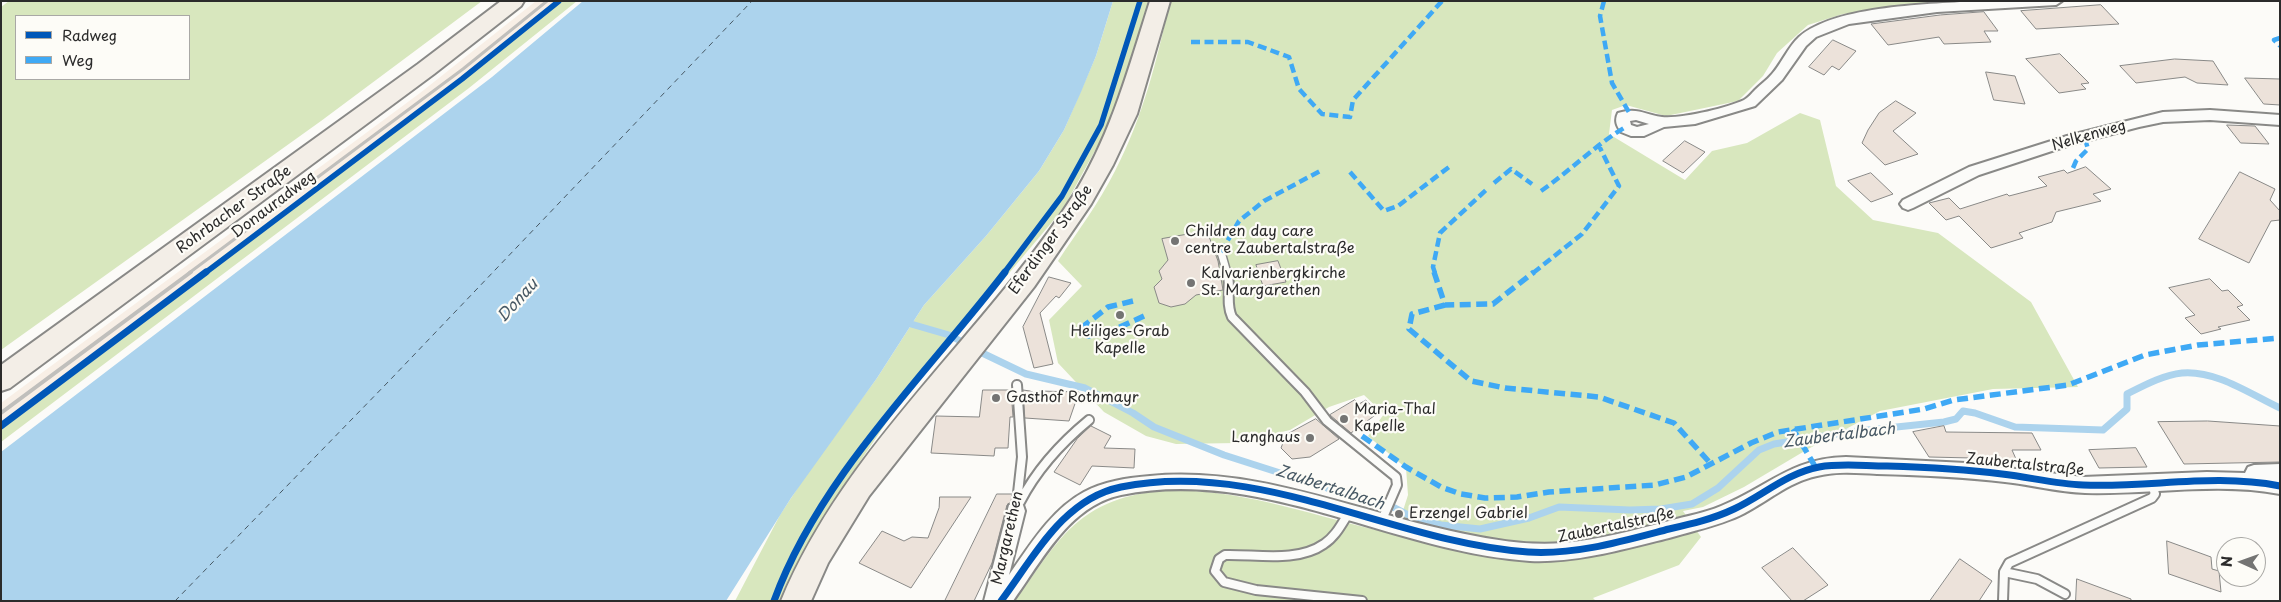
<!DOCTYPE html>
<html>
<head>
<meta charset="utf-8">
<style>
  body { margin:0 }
  #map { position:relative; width:2281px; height:602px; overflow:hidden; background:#fcfbf8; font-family:"Playpen Sans",sans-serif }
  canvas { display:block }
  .frame { position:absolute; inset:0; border:2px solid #2b2b2b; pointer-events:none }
  .legend { position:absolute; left:15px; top:15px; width:175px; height:65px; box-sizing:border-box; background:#fdfcf7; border:1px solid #a9a8a5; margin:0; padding:6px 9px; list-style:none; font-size:15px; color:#2b2b2b }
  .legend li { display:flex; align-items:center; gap:10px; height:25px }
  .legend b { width:25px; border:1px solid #a9a8a5 }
  .north { position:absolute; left:2216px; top:537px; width:50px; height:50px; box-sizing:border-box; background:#fdfcf7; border:1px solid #a9a8a5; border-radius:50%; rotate:272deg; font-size:14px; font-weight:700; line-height:20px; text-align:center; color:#2b2b2b }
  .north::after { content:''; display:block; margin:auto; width:18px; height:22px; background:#747473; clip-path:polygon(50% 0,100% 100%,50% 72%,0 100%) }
</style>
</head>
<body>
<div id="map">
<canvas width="2281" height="602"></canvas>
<div class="frame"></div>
<ul class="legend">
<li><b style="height:6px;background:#0057b8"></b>Radweg</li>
<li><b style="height:6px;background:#3fa9f5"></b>Weg</li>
</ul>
<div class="north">N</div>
</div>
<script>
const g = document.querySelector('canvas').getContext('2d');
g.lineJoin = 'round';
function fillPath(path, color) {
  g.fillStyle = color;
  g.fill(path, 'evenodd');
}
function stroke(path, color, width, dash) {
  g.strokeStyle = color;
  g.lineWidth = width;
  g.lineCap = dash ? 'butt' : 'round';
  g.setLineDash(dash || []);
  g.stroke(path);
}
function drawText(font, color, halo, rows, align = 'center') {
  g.font = font + ' "Playpen Sans",sans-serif';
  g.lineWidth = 4.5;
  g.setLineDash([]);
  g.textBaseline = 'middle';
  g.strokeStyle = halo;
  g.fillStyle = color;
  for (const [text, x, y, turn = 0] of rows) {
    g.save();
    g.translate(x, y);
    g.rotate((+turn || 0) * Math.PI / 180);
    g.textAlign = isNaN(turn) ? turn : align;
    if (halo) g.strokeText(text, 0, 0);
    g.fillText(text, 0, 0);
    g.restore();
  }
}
fillPath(new Path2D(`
  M536,1H555L459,79L1,422V403L420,93Z`), '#f8efe6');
fillPath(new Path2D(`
  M9,1H482L321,121L1,350V7ZM189,16V79H16V16Z
  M555,1H577L469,88L1,442V422L459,79Z
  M1113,1H1149L1108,127L1063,209L899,404L832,503L798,562L780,601H735L780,515L812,466L877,378L924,305L986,236L1039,171L1064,130L1096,56Z
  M1170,1H1978L1927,4L1843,14L1808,25L1777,53L1763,76L1738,101L1666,116L1626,105L1612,110L1609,134L1685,180L1712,151L1747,143L1800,113L1820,120L1836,186L1873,220L1938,233L2031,302L2078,387L1993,389L1880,411L1808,449L1744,487L1703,507L1683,511L1701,537L1679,565L1593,598L1596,601H1015C1035,574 1053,542 1079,521C1159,456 1294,512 1381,531L1400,520L1408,495L1406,468L1368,436L1384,414L1364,395L1329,407L1290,430L1237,443L1176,444L1146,436L1104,412L1058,363L1049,320L1082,286L1058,261C1077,232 1099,203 1115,171C1143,117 1157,60 1170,1Z`), '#d8e7be');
fillPath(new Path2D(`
  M583,1H1113L1096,56L1081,92L1064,130L1039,171L986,236L924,305L877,378L791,498L726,601H1V452L492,77Z`), '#acd3ed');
stroke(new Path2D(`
  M911,324L949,335L968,345
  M976,350L1026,374L1085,388L1133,413L1154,427L1224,455L1327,488L1369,499L1395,508L1418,520L1441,525L1480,529L1529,518L1559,507L1630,510L1661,509L1692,504L1718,488L1759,450L1774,444L1849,432L1944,422L1956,419L1963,411L1975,413L2015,427L2103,430L2127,409V394C2143,386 2163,375 2182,373C2216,370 2250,394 2280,408`), '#acd3ed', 7);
stroke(new Path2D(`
  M175,601L390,380L752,1`), '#475864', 1, [5.5, 4.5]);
const building = new Path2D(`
  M2101,5L2119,24L2036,29L2021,11Z
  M1984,12L1998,31H1984L1991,42L1944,44L1939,37L1888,45L1871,24L1940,15Z
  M1833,40L1856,51L1839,70L1832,66L1824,75L1809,67Z
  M2060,54L2089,83L2081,84L2086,89L2059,93L2026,59Z
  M2175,59L2213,61L2228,85L2197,83L2185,77L2136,83L2120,66Z
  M1986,72L2015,76L2025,104L1994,100Z
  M2245,78L2280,79V105L2264,104Z
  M1896,101L1916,113L1893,131L1918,154L1885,165L1862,143L1868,130L1879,113Z
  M2227,125L2255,126L2269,144L2241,143Z
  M1685,141L1705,152L1683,173L1663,161Z
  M2086,167L2111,189L2093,194L2101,201L2056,212L2052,222L2019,233L2023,238L1991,248L1959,216L1946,220L1929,203L1949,198L1960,209L2007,194L2009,196L2047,186L2038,177L2064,170L2067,173Z
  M2240,172L2275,189L2270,200L2280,211V220L2271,221L2249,263L2199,239Z
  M1871,173L1893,194L1871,202L1848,181Z
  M1207,231L1218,261L1223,290L1196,295L1185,304L1171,307L1159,303L1154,287L1162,279L1159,271L1168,260L1162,239Z
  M1278,261L1286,282L1263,286L1256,265Z
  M1049,277L1071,283L1059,298L1056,296L1040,313L1053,364L1034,368L1023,327Z
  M2210,279L2222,291L2228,290L2243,305L2237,307L2250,320L2218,327L2221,329L2201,334L2185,318L2195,315L2169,288Z
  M983,390H1011L1013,417H1010L1008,448H995L994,456L931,453L936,416L979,417Z
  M1023,390L1030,391L1041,396L1039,391L1079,392L1069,421L1025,418Z
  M1355,400L1359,404L1366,400L1378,413L1351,433L1330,415Z
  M1316,419L1339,439L1310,457L1292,459L1281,448L1286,435Z
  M2208,421L2280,426V462L2184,464L2158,422Z
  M1091,426L1111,436L1104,448L1135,449L1134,468L1092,466L1080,485L1054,472L1077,439Z
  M1944,426L1946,432L2032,433L2041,450H2012L2016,459L1929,457L1913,432Z
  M2136,448L2147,467L2099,468L2089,450Z
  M997,494H1012L1011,502L1007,505L992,563L974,601H945Z
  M940,497H971L911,588L859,563L882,531L904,541L912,537L928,538L939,508Z
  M2167,541L2211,557L2212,569L2219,571L2221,592L2169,574Z
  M1793,548L1828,585L1803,601H1792L1762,568Z
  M1960,559L1992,581L1979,601H1930Z
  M2077,579L2131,599V601H2076Z`);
fillPath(building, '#ece2da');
stroke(building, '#898987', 1);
const serviceFar1 = new Path2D(`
  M1221,252L1227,273`);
const service = new Path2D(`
  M1227,272C1232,287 1225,302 1232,317L1305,392L1327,421L1396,477L1397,485L1381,522
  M1020,502C1037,469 1061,443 1089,420
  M1016,511L1022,457L1017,385
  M1348,514C1341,525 1335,537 1324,544C1297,563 1256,554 1225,555L1219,559L1215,571L1224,582L1256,590L1362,601
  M2004,572L2037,579L2065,594
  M2003,601L2004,572L2009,563L2152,498L2155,494L2152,484`);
const minor = new Path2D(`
  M1980,1H2062L2056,5L1937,12L1849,24L1816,37L1806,46L1782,80L1755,106L1695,124L1664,127L1644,136H1631L1621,132C1617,126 1614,121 1618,113C1639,107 1644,115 1662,117C1681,119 1727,108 1744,100C1748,98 1752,93 1755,90C1761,84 1767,80 1772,74C1782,63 1788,47 1799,37C1835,5 1932,4 1980,1ZM1636,120L1649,124L1637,127L1631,125L1630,121Z
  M2210,110L2280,115V125L2210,120L2163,122L2139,127L2070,145L1979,175L1913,208L1908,210L1903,208L1900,204L1903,200L1969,167L2067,136L2163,112Z
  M1846,457L1966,463L2083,477L2207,472L2245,473L2248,467L2254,465L2280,464V494C2214,482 2151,495 2085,493C2058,492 2032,485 2005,482C1963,477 1920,475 1877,474C1857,473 1837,471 1817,476C1788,482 1766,503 1739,516C1717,526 1693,531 1669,538C1624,549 1577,563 1530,561C1392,552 1261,466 1121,495C1069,506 1042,561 1013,601H984L1009,505L1016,503L1023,505L1025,511L1009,575C1030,545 1051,510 1084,492C1104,481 1127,478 1150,476C1254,466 1350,509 1451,531C1487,539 1525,546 1563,543C1599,540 1634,530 1669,521C1686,516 1705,513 1721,506C1768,487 1791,458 1846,457Z`);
const primary = new Path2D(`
  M501,1H524L521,6L434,74L10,388L1,391V365L418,64Z
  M1150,1H1170L1137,114L1113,165L1091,204L1034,287L869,496L828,563L811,601H781C847,442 986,334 1076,191C1112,131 1129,67 1150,1Z`);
stroke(serviceFar1, '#898987', 10);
stroke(service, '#898987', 12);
stroke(minor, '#898987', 4);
stroke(primary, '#898987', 4);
stroke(serviceFar1, '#fbfbf9', 7);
stroke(service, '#fbfbf9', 8);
fillPath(minor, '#fbfbf9');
fillPath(primary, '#f3eee7');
stroke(new Path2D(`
  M189,273L463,69L547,1`), '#c0bfbc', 3);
stroke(new Path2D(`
  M1,413L191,272`), '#c0bfbc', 4);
stroke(new Path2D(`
  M1604,1L1600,16L1612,83L1630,114
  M2280,38L2274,40L2280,46
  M1191,42H1248L1289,57L1299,89L1322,114L1350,117L1353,100L1442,1
  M2073,168L2076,161L2088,149L2084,136
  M1350,172L1384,211L1398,206L1449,167
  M1494,183L1511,169L1532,184
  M1541,191C1570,171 1594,146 1624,128
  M1221,252L1239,221L1264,201L1320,171
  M1435,273L1433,267L1440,233L1486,190
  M1533,273L1582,234L1619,186L1598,144`), '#3fa9f5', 4.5, [9, 4.5]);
stroke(new Path2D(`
  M1434,272L1445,305L1493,304L1534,272
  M1133,301L1108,307L1085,325L1088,336L1111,331L1144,316
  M1445,305L1412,314L1409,329L1471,381L1505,388L1599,397L1674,423L1712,465
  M1793,429L1816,468
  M1362,436L1406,467L1441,487L1461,494L1485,498L1517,497L1549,492L1655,485L1686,477L1751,443L1778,432L1924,409L1954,400L2068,385L2145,355L2198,345L2280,338`), '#3fa9f5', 5.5, [11, 5.5]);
stroke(new Path2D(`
  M205,273L462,79L559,1
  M1004,273L1062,196L1101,125L1140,1`), '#0057b8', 5.5);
stroke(new Path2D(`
  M1,426L206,272
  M774,601C819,477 926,375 1005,272
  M1001,601C1034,557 1063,499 1121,487C1261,459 1391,542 1528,552C1576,555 1623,541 1669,529C1691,524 1713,519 1734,509C1762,496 1787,473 1819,467C1841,463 1864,466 1887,466C1925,467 1964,469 2002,474C2029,477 2056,484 2083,485C2150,488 2213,473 2280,486`), '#0057b8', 7);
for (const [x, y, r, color] of [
  [1175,241,5,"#747473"],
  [1191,283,5,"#747473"],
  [1120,315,5,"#747473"],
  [996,398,5,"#747473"],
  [1344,419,5,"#747473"],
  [1310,438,5,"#747473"],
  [1399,514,5,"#747473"]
]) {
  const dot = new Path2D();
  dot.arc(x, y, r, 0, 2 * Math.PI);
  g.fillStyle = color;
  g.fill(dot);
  stroke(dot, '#fdfcf7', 2);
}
drawText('15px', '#2b2b2b', '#fdfcf7', [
  ["Nelkenweg",2089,136,-16],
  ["Donauradweg",274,205,-37],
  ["Rohrbacher Straße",234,210,-36],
  ["Eferdinger Straße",1051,240,-54],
  ["Zaubertalstraße",2025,465,6],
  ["Zaubertalstraße",1616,526,-12],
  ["Margarethen",1008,538,-77]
]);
drawText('15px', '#2b2b2b', '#fdfcf7', [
  ["Children day care",1185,232],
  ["centre Zaubertalstraße",1185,249],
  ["Kalvarienbergkirche",1201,274],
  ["St. Margarethen",1201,291],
  ["Heiliges-Grab",1120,332,"center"],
  ["Kapelle",1120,349,"center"],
  ["Gasthof Rothmayr",1006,398],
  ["Maria-Thal",1354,410],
  ["Kapelle",1354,427],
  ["Langhaus",1300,438,"right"],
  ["Erzengel Gabriel",1409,514]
], 'left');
drawText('italic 16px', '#475864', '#fdfcf7', [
  ["Donau",518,301,-48],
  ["Zaubertalbach",1839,436,-7],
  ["Zaubertalbach",1330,488,18]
]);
</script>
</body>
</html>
